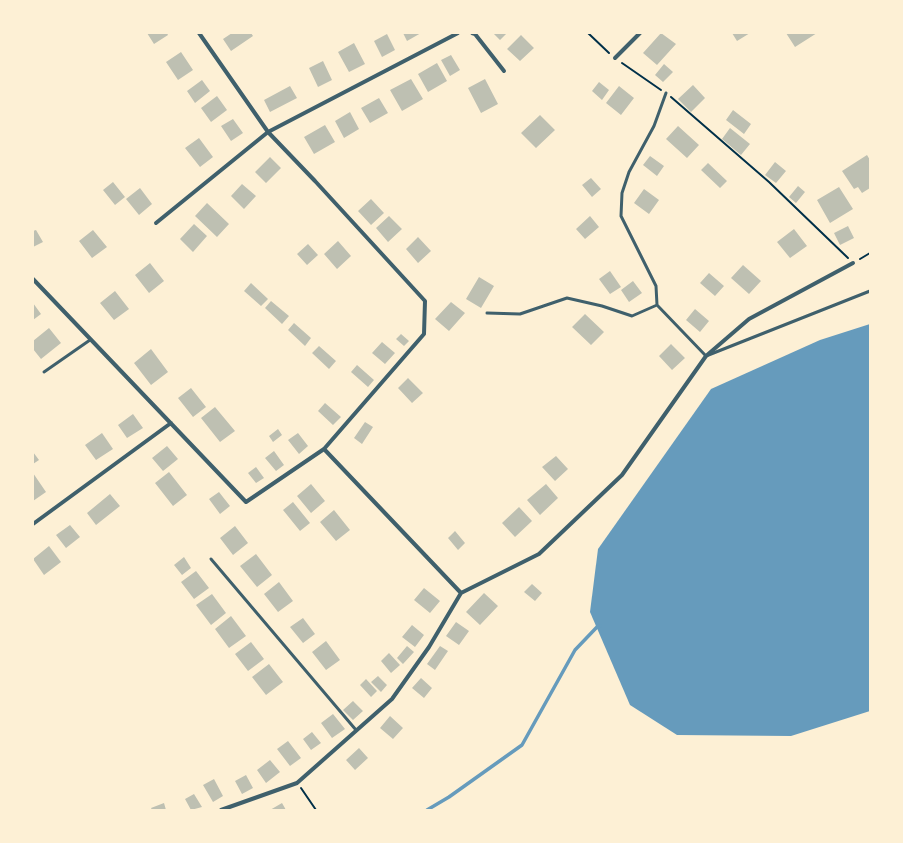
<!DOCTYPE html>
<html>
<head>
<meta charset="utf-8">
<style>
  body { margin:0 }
  #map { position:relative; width:903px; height:843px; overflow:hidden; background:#fdf0d5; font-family:"DM Sans",sans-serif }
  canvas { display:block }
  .frame { position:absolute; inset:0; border:34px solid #fdf0d5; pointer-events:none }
</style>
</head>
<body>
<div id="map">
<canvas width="903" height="843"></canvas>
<div class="frame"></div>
</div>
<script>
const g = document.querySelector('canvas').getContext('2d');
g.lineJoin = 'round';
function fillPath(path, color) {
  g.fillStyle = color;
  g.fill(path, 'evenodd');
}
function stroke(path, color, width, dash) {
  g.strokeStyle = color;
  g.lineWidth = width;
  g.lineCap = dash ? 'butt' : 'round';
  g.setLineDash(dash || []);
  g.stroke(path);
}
fillPath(new Path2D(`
  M870,324V711L791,736L677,735L630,705L590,612L598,549L711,389L820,340Z`), '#669bbc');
stroke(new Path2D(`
  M427,810L449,797L522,745L575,650L597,627L600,626`), '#669bbc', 3.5);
fillPath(new Path2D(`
  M147,33H167L168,35L154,44Z
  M232,33H251L253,36L231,51L223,39Z
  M403,33H421L407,41Z
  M493,33H507L500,40Z
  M661,33L676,44L657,65L643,53Z
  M732,33H750L737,41Z
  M786,33H817L795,47Z
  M387,34L395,50L382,57L374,41Z
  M521,35L534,48L520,61L507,49Z
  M354,43L365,64L349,72L338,52Z
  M181,52L193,70L178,80L166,62Z
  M451,55L460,70L450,76L441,60Z
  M323,61L332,80L318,87L309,68Z
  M437,63L447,81L428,92L418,74Z
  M664,64L673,72L663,82L655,75Z
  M411,79L423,99L402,111L390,90Z
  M485,79L498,104L481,113L468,88Z
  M202,80L210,91L195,103L187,91Z
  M599,82L609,90L602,100L592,91Z
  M693,85L705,98L691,112L678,99Z
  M290,86L297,98L270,112L264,100Z
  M619,86L634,98L621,115L606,103Z
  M217,96L227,110L211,122L201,108Z
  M379,98L388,113L370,123L361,108Z
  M733,110L751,124L744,134L726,120Z
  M350,112L359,129L344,138L335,121Z
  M540,115L555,130L536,148L521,133Z
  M233,119L243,133L231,141L221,126Z
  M325,125L335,142L314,154L304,137Z
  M678,126L699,145L687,158L666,139Z
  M730,128L750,144L741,155L722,139Z
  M199,138L213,157L200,167L185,148Z
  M867,155L870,160V188L862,193L858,187L854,189L842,171Z
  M650,156L664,166L657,176L643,165Z
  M270,157L281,168L266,183L255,172Z
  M775,162L786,171L776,183L765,175Z
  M708,163L727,181L720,188L701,170Z
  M591,178L601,189L592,197L582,185Z
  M113,182L125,197L115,205L103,190Z
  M242,184L256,196L244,209L231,196Z
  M798,186L805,192L796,203L789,197Z
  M839,187L853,209L830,223L817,200Z
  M140,188L152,204L139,215L126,199Z
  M644,189L659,200L649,214L634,203Z
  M371,199L384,213L371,225L358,211Z
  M207,203L229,224L217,237L195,216Z
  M389,216L402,229L388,242L376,228Z
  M590,216L599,227L585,239L576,229Z
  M194,224L207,236L193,252L180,239Z
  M848,226L854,238L840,245L834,233Z
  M794,229L807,246L790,258L777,242Z
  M36,230L43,242L33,247V231Z
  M93,230L107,247L92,258L79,241Z
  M418,237L431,251L418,263L406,249Z
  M338,241L351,256L337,269L324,254Z
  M308,244L318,255L307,265L297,254Z
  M150,263L164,281L149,293L135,275Z
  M743,265L761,281L749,294L731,278Z
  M610,271L621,287L610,294L599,279Z
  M709,273L724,286L715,296L700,283Z
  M479,277L494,286L481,308L466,299Z
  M633,281L642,293L629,302L621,290Z
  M251,283L268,299L261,306L244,291Z
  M115,291L129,309L114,320L100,303Z
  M271,301L289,316L282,324L265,308Z
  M451,302L465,313L449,331L435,319Z
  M33,303L41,314L33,320Z
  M695,309L709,321L700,332L686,320Z
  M585,314L604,332L591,345L572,327Z
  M294,323L311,338L305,346L288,330Z
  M49,328L61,343L41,359L33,349V341Z
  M401,334L409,341L404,346L396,339Z
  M382,342L395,353L385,364L372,353Z
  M671,344L685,358L672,370L659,356Z
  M319,346L336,361L329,369L312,353Z
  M151,349L168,372L151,385L134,363Z
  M357,365L374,380L368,387L351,372Z
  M408,378L423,393L412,403L398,388Z
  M191,388L206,407L193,417L178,398Z
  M325,403L341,417L333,425L318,411Z
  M215,407L235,431L220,442L201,418Z
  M133,414L143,428L127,438L118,425Z
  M365,422L373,427L362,444L354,438Z
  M278,429L282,435L273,442L269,436Z
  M102,433L113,449L96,460L85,445Z
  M298,433L308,446L299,454L288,440Z
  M167,446L178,459L163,471L152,458Z
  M274,451L284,465L276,471L265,458Z
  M33,452L39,460L33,464Z
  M556,456L568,469L555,481L542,467Z
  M256,467L264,478L256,483L248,473Z
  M169,472L187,495L173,506L155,483Z
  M33,473L46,492L33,501Z
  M311,484L325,501L311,513L297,496Z
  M546,484L558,498L540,515L527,500Z
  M219,492L230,506L220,514L209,499Z
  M110,494L120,506L96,525L87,513Z
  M293,502L310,523L300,531L283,510Z
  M519,507L532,521L515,537L502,523Z
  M334,510L350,530L336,541L320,522Z
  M70,525L80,537L66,548L56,535Z
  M235,526L248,543L233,555L220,538Z
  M455,531L465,543L458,550L448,538Z
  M49,546L61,562L44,575L33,559Z
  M256,554L272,575L257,587L240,566Z
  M184,557L191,568L182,575L174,565Z
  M196,571L209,588L194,599L181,582Z
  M279,582L293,601L278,612L264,594Z
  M532,584L542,593L535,601L524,592Z
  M424,588L440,601L430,613L414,600Z
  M484,593L498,606L480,625L466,612Z
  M212,594L226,613L211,625L196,605Z
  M231,616L246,636L229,648L215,629Z
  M303,618L315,634L303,643L290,627Z
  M456,622L469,631L459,645L446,636Z
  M412,625L424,635L415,647L402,637Z
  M326,641L340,660L326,670L312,652Z
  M251,642L264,659L248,671L235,654Z
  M407,646L414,652L403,664L397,658Z
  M440,646L448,651L435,670L427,664Z
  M389,653L400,665L391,673L381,661Z
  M269,664L283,682L266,695L252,677Z
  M378,676L387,685L381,692L371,682Z
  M421,678L432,688L424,698L412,688Z
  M366,679L377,691L371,697L360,685Z
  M353,701L363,711L353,720L343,710Z
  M333,714L345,729L332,738L321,723Z
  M390,716L403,728L393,739L380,728Z
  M312,732L321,743L311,750L303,739Z
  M288,741L301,758L290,766L277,749Z
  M359,748L368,758L355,770L346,760Z
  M270,760L280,772L266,783L257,770Z
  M246,775L253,788L242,794L235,781Z
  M214,779L223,796L213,802L203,785Z
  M194,794L202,807L191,810L185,799Z
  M164,803L166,810H152L151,808Z
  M282,803L286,810H270Z`), '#bec0b2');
stroke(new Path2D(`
  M588,33L609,53
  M622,63L661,90
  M671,97L769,182L848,258
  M860,259L870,253
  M301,788L316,810`), '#003049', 2);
stroke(new Path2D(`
  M666,93L654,126L629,172L622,193L621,216L656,286L657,305L706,356L870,291
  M487,313L520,314L567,298L602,306L632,316L657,305
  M44,372L90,340
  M211,559L356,730`), '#3f606c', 3);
stroke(new Path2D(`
  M472,33L475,34L504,71
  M615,58L640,33
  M156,223L268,132L458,33
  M33,279L246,502L324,449L424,334L425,301L315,181L268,132L199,33
  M324,449L461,593
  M33,524L171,423
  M221,810L297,783L392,699L429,647L461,593L539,554L622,475L706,356L749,319L853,263`), '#3f606c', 4);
</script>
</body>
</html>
